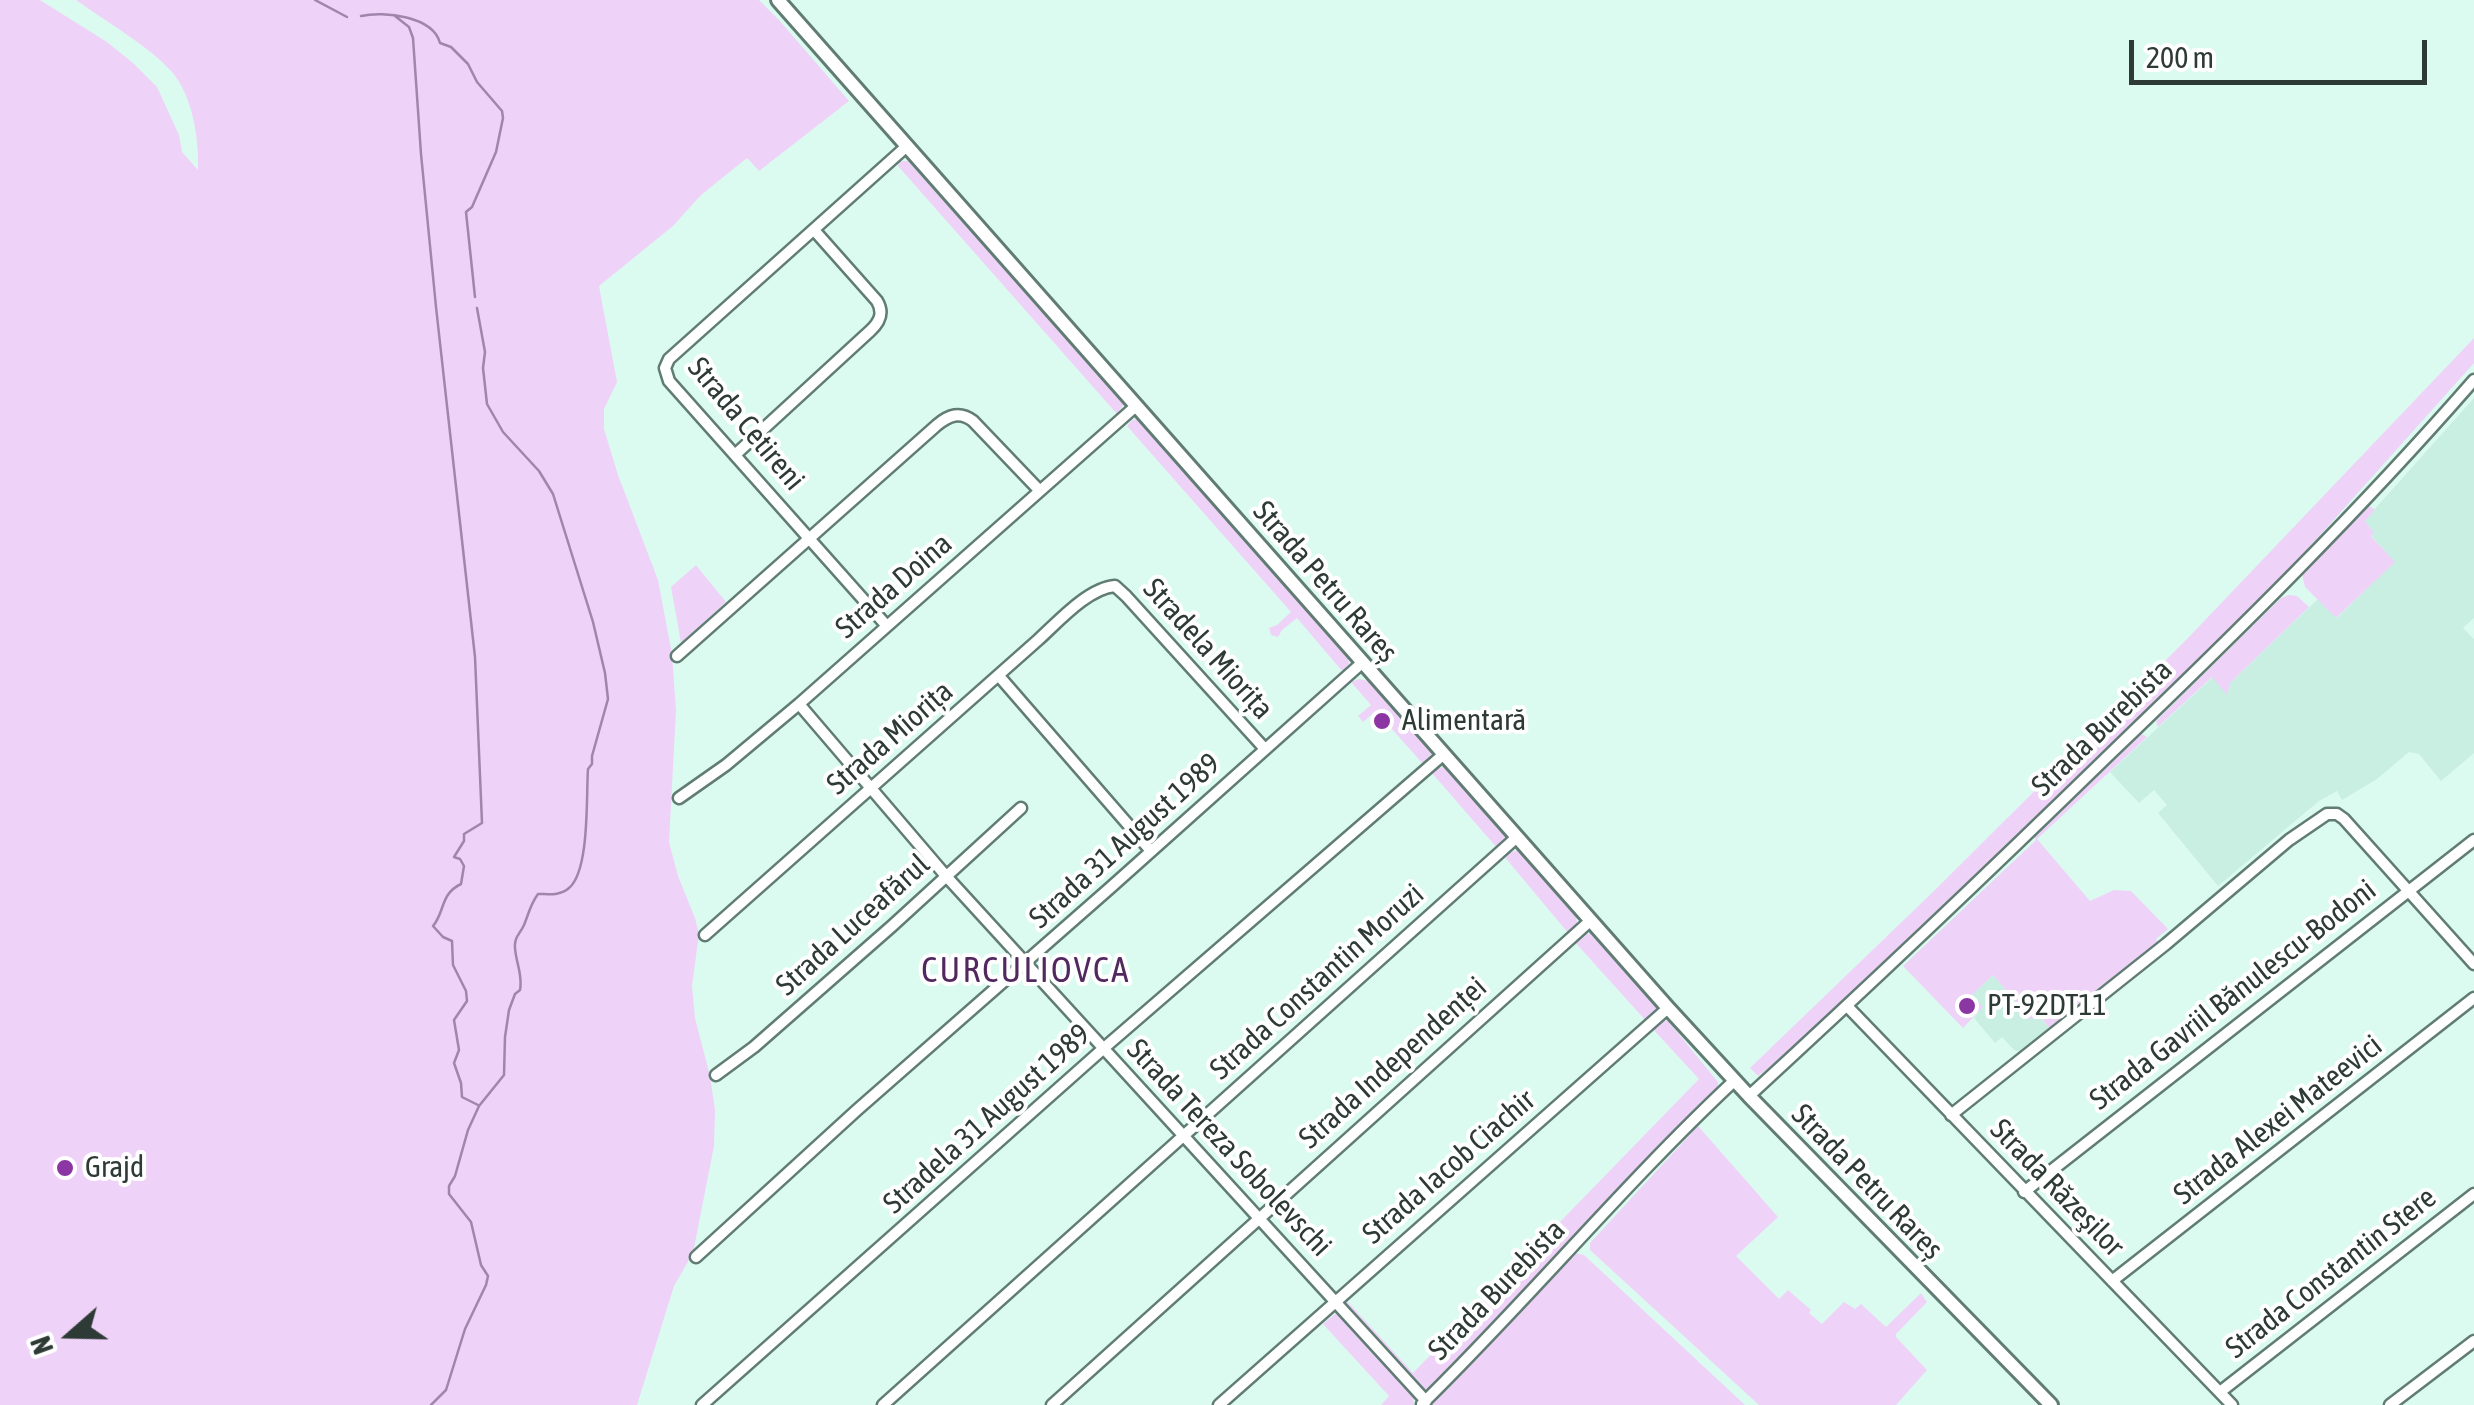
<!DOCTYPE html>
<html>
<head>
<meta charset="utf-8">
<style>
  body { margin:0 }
  #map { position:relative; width:2474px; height:1405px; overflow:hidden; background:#dcfbf0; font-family:"Asap Condensed",sans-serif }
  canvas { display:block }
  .north { position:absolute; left:20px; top:1285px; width:100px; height:100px; -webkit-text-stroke:8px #fff; paint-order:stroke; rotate:250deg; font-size:28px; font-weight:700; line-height:40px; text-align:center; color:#2e3a36 }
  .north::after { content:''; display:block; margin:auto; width:35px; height:45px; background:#2e3a36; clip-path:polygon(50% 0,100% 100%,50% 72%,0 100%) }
  .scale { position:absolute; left:2129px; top:40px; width:298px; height:45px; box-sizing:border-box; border:5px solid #2e3a36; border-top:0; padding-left:12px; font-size:30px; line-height:35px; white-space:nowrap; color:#2e3a36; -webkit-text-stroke:8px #fff; paint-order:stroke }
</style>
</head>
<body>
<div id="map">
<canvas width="2474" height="1405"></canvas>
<div class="north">N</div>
<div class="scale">200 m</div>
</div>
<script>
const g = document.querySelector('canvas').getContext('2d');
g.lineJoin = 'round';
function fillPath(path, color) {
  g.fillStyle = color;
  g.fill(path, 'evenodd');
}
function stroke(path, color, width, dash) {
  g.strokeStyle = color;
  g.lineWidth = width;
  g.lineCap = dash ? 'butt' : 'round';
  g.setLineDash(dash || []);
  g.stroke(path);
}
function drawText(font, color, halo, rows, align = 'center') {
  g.font = font + ' "Asap Condensed",sans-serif';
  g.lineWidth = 8;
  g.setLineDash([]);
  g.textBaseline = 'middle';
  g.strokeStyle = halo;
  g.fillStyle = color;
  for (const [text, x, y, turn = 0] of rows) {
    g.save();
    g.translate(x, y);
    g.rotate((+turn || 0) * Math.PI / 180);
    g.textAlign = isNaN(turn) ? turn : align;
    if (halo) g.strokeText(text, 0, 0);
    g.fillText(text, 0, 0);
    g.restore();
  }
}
fillPath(new Path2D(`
  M2474,398V618L2463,628L2474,639V753L2441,781L2419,754L2409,752L2377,779L2342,800L2337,791L2319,801L2218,886L2158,813L2167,805L2154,790L2139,803L2110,772L2213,677L2227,694L2230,683L2318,599L2337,618L2394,562L2371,535L2373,532L2364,521Z
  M1993,975L2031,1019L2037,1014L2050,1029L2021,1052L2014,1050L2002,1037L1995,1043L1974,1018L1982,1007L1972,995Z`), '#c8efe2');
fillPath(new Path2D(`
  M0,0H40L107,42L133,63L157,87L179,135L182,152L198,170C199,139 193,97 172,72C149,46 105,21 76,0H759L779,20L849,101L759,171L747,158L701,195L673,226L599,286L617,382L604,409V429L618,475L658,580L672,654L676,711L669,842L678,876L695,918L699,934L692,986L695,1018L710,1076L715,1110L714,1146L693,1253L674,1286L637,1405H0Z
  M904,161H908L1124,404L1117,414L898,166L899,162Z
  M2474,338V363L2271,590L1796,1048L1758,1076L1750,1068L1936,889L2187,639Z
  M1137,419L1348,657L1349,664L1342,671L1297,618L1282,630L1278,637L1271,635L1269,628L1277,625L1291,612L1127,426L1132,420Z
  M2368,505L2375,510L2365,521L2374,533L2371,536L2395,562L2336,618L2305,587L2302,575Z
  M696,565L726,602L681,643L671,587Z
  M2289,595L2297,596L2309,607L2230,683L2227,695L2212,677L2158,727L2156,721L2281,598Z
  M1359,679L1369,681L1432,753L1423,764L1376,711L1363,722L1358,716L1371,705L1351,682Z
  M2142,734L2147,737L2037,839L2090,901L2114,890L2131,891L2168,929L2156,939L2159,943L2050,1029L2038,1014L2031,1020L1993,975L1972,995L1983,1007L1963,1028L1903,966L2036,840L2033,836Z
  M1444,767L1505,835V844L1498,849L1431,772L1438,768Z
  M1509,849L1512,852L1518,850L1576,917L1578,928L1569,934L1503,855Z
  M1582,932L1585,934L1590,933L1655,1006L1657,1010L1647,1022L1573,940Z
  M1660,1020L1668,1021L1718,1082V1087L1429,1391H1422L1343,1304L1347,1301L1413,1373L1699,1079L1651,1027Z
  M1698,1126L1778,1217L1736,1256L1779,1299L1788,1290L1811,1310L1809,1313L1822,1324L1844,1302L1855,1309L1861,1304L1886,1327L1921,1293L1927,1302L1896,1334V1337L1927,1370L1896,1405H1759L1590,1250V1243Z
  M1575,1253L1584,1255L1745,1405H1428Z
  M1336,1313L1413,1393L1414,1405H1381L1389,1396L1323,1324Z`), '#efd2f8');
stroke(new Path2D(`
  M315,0L347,17
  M361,16C384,11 433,16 440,43L451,47L468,64L477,82L502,111L503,118L496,152L472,207L466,212L475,297
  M395,16L409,27L413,38L421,154L436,307L475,657L482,823L464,834V841L454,857L460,859L464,866L461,884C440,894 445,912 433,926L443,937L452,941L453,965L466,991L467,1001L454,1020L459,1050L454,1063L461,1083L462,1097L478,1105
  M431,1405L446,1390L465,1329L486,1285L488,1276L481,1265L471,1222L449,1194V1186L455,1176L468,1130L479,1106L504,1075L505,1037L509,1010L515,994L520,990C523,975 516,963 515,948C514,937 520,934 524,925C529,913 530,905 538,894C549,894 560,896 569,888C590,870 586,796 588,769L592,764V756L608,699L605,673L593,622L553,494L539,471L503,432L487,404L483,368L485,352L477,308`), '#a085ac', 2.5);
const minor = new Path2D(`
  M736,454L870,331C880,322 884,313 877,301L814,230
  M886,625L669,381L665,368L669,359L907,146
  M677,656L937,425C949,415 960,411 973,421L1039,490
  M999,676L1151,851
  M799,704L946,876L1426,1401
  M679,798L726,765L799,704L1136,406
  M705,935L1038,640C1058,622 1088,588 1115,586L1126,596L1265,749
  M1847,1006L2232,1405
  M716,1075L754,1047L892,926L1021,808
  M1749,1096C1870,985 1990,871 2108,756C2234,635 2359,512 2474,380
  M1951,1115L2166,944L2289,840L2327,814H2337L2344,819L2474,964
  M2024,1192L2474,840
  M696,1257L857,1110L1110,888L1363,662
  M2112,1281L2474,998
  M2220,1392L2474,1194
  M1422,1404C1529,1299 1625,1183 1734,1081
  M702,1405L1104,1048L1444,754
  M883,1405L1517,837
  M1052,1405L1590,921
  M1219,1405L1668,1008
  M2390,1405L2474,1341`);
const major = new Path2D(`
  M778,0L1668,1008L1749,1096L2051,1405`);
stroke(minor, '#607c73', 15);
stroke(major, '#607c73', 18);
stroke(minor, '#fff', 10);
stroke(major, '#fff', 12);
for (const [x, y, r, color] of [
  [1382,721,10,"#8b36a3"],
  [1967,1006,10,"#8b36a3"],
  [65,1168,10,"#8b36a3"]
]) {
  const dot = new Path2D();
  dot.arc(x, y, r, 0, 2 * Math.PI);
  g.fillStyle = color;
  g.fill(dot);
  stroke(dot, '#fff', 4);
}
drawText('30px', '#2e3a36', '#fff', [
  ["Strada Cetireni",746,424,50],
  ["Strada Petru Rareș",1325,582,49],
  ["Strada Doina",894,586,-41],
  ["Stradela Miorița",1208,649,48],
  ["Strada Burebista",2102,728,-44],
  ["Strada Miorița",890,738,-41],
  ["Strada 31 August 1989",1125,841,-42],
  ["Strada Luceafărul",853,925,-42],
  ["Strada Constantin Moruzi",1317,982,-42],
  ["Strada Gavriil Bănulescu-Bodoni",2233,995,-38],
  ["Strada Independenței",1393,1063,-42],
  ["Stradela 31 August 1989",987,1119,-42],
  ["Strada Alexei Mateevici",2278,1120,-38],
  ["Strada Tereza Sobolevschi",1229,1148,47],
  ["Strada Iacob Ciachir",1449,1167,-41],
  ["Strada Petru Rareș",1867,1182,46],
  ["Strada Răzeşilor",2057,1188,46],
  ["Strada Constantin Stere",2331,1273,-38],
  ["Strada Burebista",1497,1290,-46]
]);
drawText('30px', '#2e3a36', '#fff', [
  ["Alimentară",1402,721],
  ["PT-92DT11",1987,1006],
  ["Grajd",85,1168]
], 'left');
g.letterSpacing = '2.5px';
drawText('35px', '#52295e', '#fff', [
  ["CURCULIOVCA",1026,971]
]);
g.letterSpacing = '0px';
</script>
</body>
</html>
